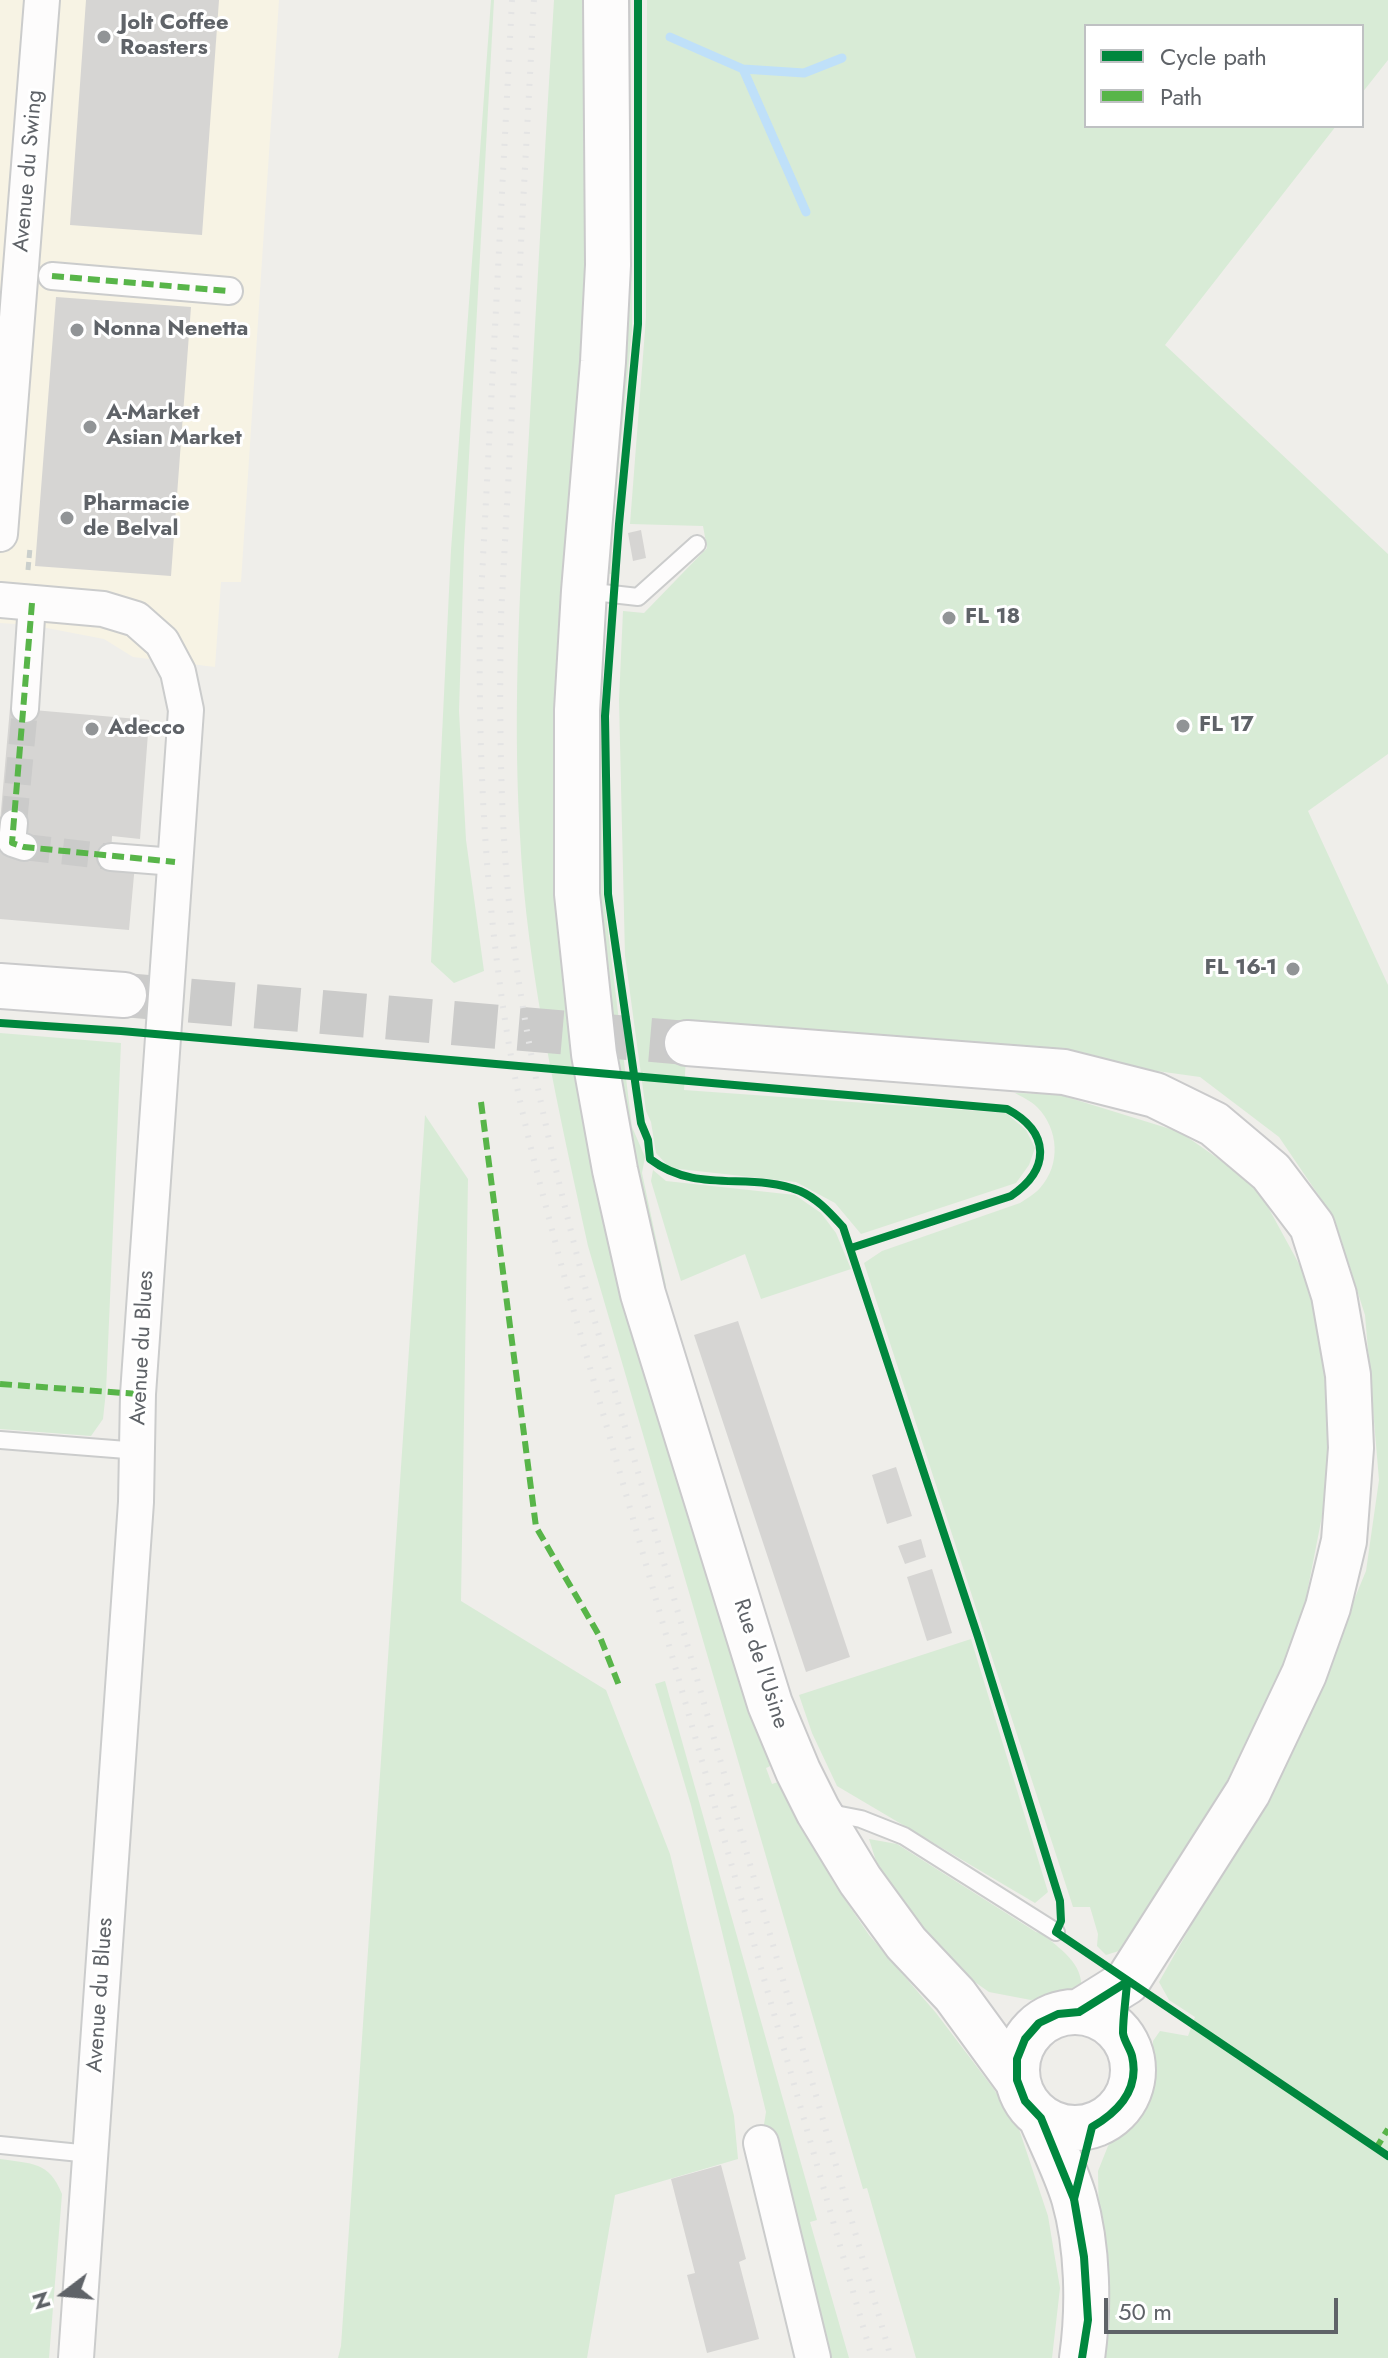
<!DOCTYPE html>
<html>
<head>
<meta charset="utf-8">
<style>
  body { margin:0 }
  #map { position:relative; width:1388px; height:2358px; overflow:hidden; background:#efeeea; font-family:Jost,sans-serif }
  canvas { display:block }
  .legend { position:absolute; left:1084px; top:24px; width:280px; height:104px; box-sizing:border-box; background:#fff; border:2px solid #bfc1c3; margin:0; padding:10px 14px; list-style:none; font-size:24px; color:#5f6368 }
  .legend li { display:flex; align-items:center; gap:16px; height:40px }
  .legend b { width:40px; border:2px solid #bfc1c3 }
  .north { position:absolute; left:24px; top:2254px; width:80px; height:80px; -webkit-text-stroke:6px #fff; paint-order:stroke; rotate:254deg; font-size:22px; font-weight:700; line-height:32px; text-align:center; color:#5f6368 }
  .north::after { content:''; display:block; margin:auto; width:28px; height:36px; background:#5f6368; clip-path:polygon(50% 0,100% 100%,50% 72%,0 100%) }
  .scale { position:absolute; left:1104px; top:2298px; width:234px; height:36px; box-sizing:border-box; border:4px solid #5f6368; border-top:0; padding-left:10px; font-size:24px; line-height:28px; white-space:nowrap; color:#5f6368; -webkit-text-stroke:6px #fff; paint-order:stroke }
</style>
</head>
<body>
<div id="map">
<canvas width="1388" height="2358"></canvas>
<ul class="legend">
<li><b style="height:10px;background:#00873e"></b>Cycle path</li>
<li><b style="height:10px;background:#58b549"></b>Path</li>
</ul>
<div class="north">N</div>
<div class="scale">50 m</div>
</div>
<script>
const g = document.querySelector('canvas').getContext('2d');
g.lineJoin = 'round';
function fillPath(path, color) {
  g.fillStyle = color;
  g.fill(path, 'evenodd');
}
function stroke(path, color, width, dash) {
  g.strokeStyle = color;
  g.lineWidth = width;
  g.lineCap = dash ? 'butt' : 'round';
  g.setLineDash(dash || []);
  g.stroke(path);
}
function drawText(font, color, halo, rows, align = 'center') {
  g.font = font + ' Jost,sans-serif';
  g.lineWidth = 6;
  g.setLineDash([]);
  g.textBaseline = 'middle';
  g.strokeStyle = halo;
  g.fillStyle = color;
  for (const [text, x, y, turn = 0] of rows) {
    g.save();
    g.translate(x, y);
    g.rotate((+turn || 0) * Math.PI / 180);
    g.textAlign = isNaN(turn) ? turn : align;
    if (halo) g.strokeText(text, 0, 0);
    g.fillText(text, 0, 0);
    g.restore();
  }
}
fillPath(new Path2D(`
  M0,0H279L241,582H221L215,667L133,657L104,639L31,625L0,623Z`), '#f7f3e4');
fillPath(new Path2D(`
  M491,0H494L464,548L459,711L466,840L484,971L454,983L431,962L451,550Z
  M554,0H586L588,243L557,675V919L582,1114L623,1301L691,1529L775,1764L766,1768L772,1784L781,1781L833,1882L869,1935L936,2013L993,2088L1018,2126L1048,2216L1060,2288L1052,2358H916L867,2188L863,2189L588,1246C559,1111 527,975 520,836C512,702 521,567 529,434C537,289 545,145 554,0Z
  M620,0H631L632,330L613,523L611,574L600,573Z
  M647,0H1388V60L1362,93V26H1086V126H1336L1165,345L1388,554V754L1308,811L1388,985V2358H1101L1098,2171L1108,2146L1147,2097L1153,2063V2041L1160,2031L1188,2036L1195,2017L1169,2000L1159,1982L1295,1742L1366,1571L1379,1480L1365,1315L1334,1218L1279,1137L1200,1077L1020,1052L687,1043L684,1090L1006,1113L1026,1130L1035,1148L1029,1165L1016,1183L861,1234L835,1203L796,1182L670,1168L656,1153L651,1122L646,1111L625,956L619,700L623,611L644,613L707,548L703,526L630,524L646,317Z
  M598,608L606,609L602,693L603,890L632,1127L645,1157L642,1173L666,1286L657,1289L629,1164L593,893Z
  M0,1033L121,1043L106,1391L103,1419L91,1436L0,1429Z
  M1015,1093L1057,1094L1180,1132L1256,1185L1311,1286L1330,1365V1475L1300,1629L1223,1789L1122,1950L1106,1955L1097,1946L1098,1934L1090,1907H1073L864,1263L882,1251L1020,1203C1026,1199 1035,1194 1040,1188C1061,1165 1059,1129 1037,1107C1031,1101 1022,1097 1015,1093Z
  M425,1115L468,1179L461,1601L606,1690L670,1854L734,2116L738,2159L615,2195L587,2358H338L341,2346Z
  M653,1170L666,1181L795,1195L821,1213L836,1233L851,1269L761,1299L745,1254L681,1281L651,1181Z
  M971,1639L1048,1892L1035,1903L837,1786L812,1733L799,1695Z
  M665,1681L817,2220L810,2222L849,2358H813L761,2143L766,2112L691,1805L655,1684Z
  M869,1839L897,1844L1036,1932L1041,1933C1059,1948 1085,1964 1081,1991L1031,2000L989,1992L935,1954L876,1861Z
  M0,2159C32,2164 49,2161 62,2194L49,2358H0Z`), '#d8ebd6');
stroke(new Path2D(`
  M670,37L743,69L804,73L842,58
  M743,69L806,212`), '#bfe0f9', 9);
fillPath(new Path2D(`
  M86,0H219L202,235L70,225Z
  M56,297L191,307L171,576L35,566Z
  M641,530L646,558L633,561L628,533Z
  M10,708L149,720L140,839L112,836L111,857L135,864L129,930L0,919V845L26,825L0,822Z
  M738,1321L850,1657L806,1672L694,1335Z
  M896,1467L912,1516L887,1524L872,1475Z
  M921,1539L926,1557L905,1564L898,1546Z
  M932,1569L952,1633L927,1641L907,1577Z
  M721,2165L746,2259L739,2262L759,2339L707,2353L687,2275L695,2273L671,2179Z`), '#d6d5d3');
stroke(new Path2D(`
  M14,823L25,709
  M24,847L111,857`), '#cbcbca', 26, [26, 13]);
stroke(new Path2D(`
  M124,995L687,1043`), '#cbcbca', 44, [44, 22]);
const service = new Path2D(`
  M585,591L638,597L697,544
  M0,1440L139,1451
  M825,1812L861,1819L904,1836L1056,1932
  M0,2145L90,2154`);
const pedestrian = new Path2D(`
  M52,276L229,291
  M25,709L32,603
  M14,823L12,843L24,847
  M111,857L175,862`);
const minor = new Path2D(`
  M0,534L42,0
  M0,600L103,609L136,619L162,642L178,672L186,710L138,1394L136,1502L76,2358
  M761,2143L813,2358`);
const secondary = new Path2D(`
  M606,0L608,265L603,362L584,591L577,710V894L594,1054L615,1170L643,1294L770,1704L798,1771L818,1811L860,1880L906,1943L955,1995L1017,2080
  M0,986L124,995
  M687,1043L1064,1072L1155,1095L1214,1124L1271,1172L1312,1226L1334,1295L1348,1375L1351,1448L1344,1541L1328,1607L1304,1674L1248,1792L1127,1982L1079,2012
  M1017 2070a58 58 0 1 1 116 0a58 58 0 1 1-116 0Z
  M1041,2118C1052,2144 1066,2171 1074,2198C1088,2247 1089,2308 1082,2358`);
stroke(service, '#cbcccc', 20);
stroke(pedestrian, '#cbcccc', 30);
stroke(minor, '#cbcccc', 38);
stroke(secondary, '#cacacb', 48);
stroke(new Path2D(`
  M28,570L30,548`), '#cacfcc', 5, [8, 4]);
stroke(service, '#fdfcfc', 16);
stroke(pedestrian, '#fdfcfc', 26);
stroke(minor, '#fdfcfc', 34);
stroke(secondary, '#fdfcfc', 44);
stroke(new Path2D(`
  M512,0L480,616C478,758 485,898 508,1039C522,1123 546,1205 567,1287L872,2358
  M534,0L501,616C499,732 500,848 516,962C531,1071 557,1177 584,1283L891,2358`), '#e4e4e4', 6, [2, 10]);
stroke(new Path2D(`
  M52,276L229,291
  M32,603L12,843L24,847L175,862
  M481,1102L536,1527L600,1637L620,1688
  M0,1384L138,1394
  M1375,2150L1388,2129`), '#58b549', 6, [12, 6]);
stroke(new Path2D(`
  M638,0V324L619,524L605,716L608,894L641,1123L648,1140L650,1159C697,1195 750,1171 800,1191C818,1199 830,1213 843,1227L978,1637L1060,1901L1061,1921L1056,1932L1388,2156
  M0,1023L121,1031L1007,1109C1050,1132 1051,1169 1011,1196L851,1248
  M1074,2199L1092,2127C1118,2112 1140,2090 1132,2056C1130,2048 1124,2041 1123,2033C1123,2016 1126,1999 1127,1982
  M1082,2358L1088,2320L1084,2257L1074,2199L1041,2118L1025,2101L1017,2080V2059L1025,2039L1039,2023L1058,2014L1079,2012L1127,1982`), '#00873e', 8);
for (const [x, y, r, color] of [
  [104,37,8,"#919496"],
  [77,330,8,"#919496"],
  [90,427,8,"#919496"],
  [67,518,8,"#919496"],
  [949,618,8,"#919496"],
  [1183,726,8,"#919496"],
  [92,729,8,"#919496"],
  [1293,969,8,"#919496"]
]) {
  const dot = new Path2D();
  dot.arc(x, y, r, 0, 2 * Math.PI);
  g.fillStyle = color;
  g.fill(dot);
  stroke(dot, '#fff', 3);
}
drawText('bold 22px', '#5f6368', '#fff', [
  ["Jolt Coffee",120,24],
  ["Roasters",120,49],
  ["Nonna Nenetta",93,330],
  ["A-Market",106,414],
  ["Asian Market",106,439],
  ["Pharmacie",83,505],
  ["de Belval",83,530],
  ["FL 18",965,618],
  ["FL 17",1199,726],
  ["Adecco",108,729],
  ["FL 16-1",1277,969,"right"]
], 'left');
drawText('22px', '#5f6368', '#fff', [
  ["Avenue du Swing",29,171,-85],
  ["Avenue du Blues",143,1348,-87],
  ["Rue de l'Usine",760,1664,72],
  ["Avenue du Blues",101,1995,-86]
]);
</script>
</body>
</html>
